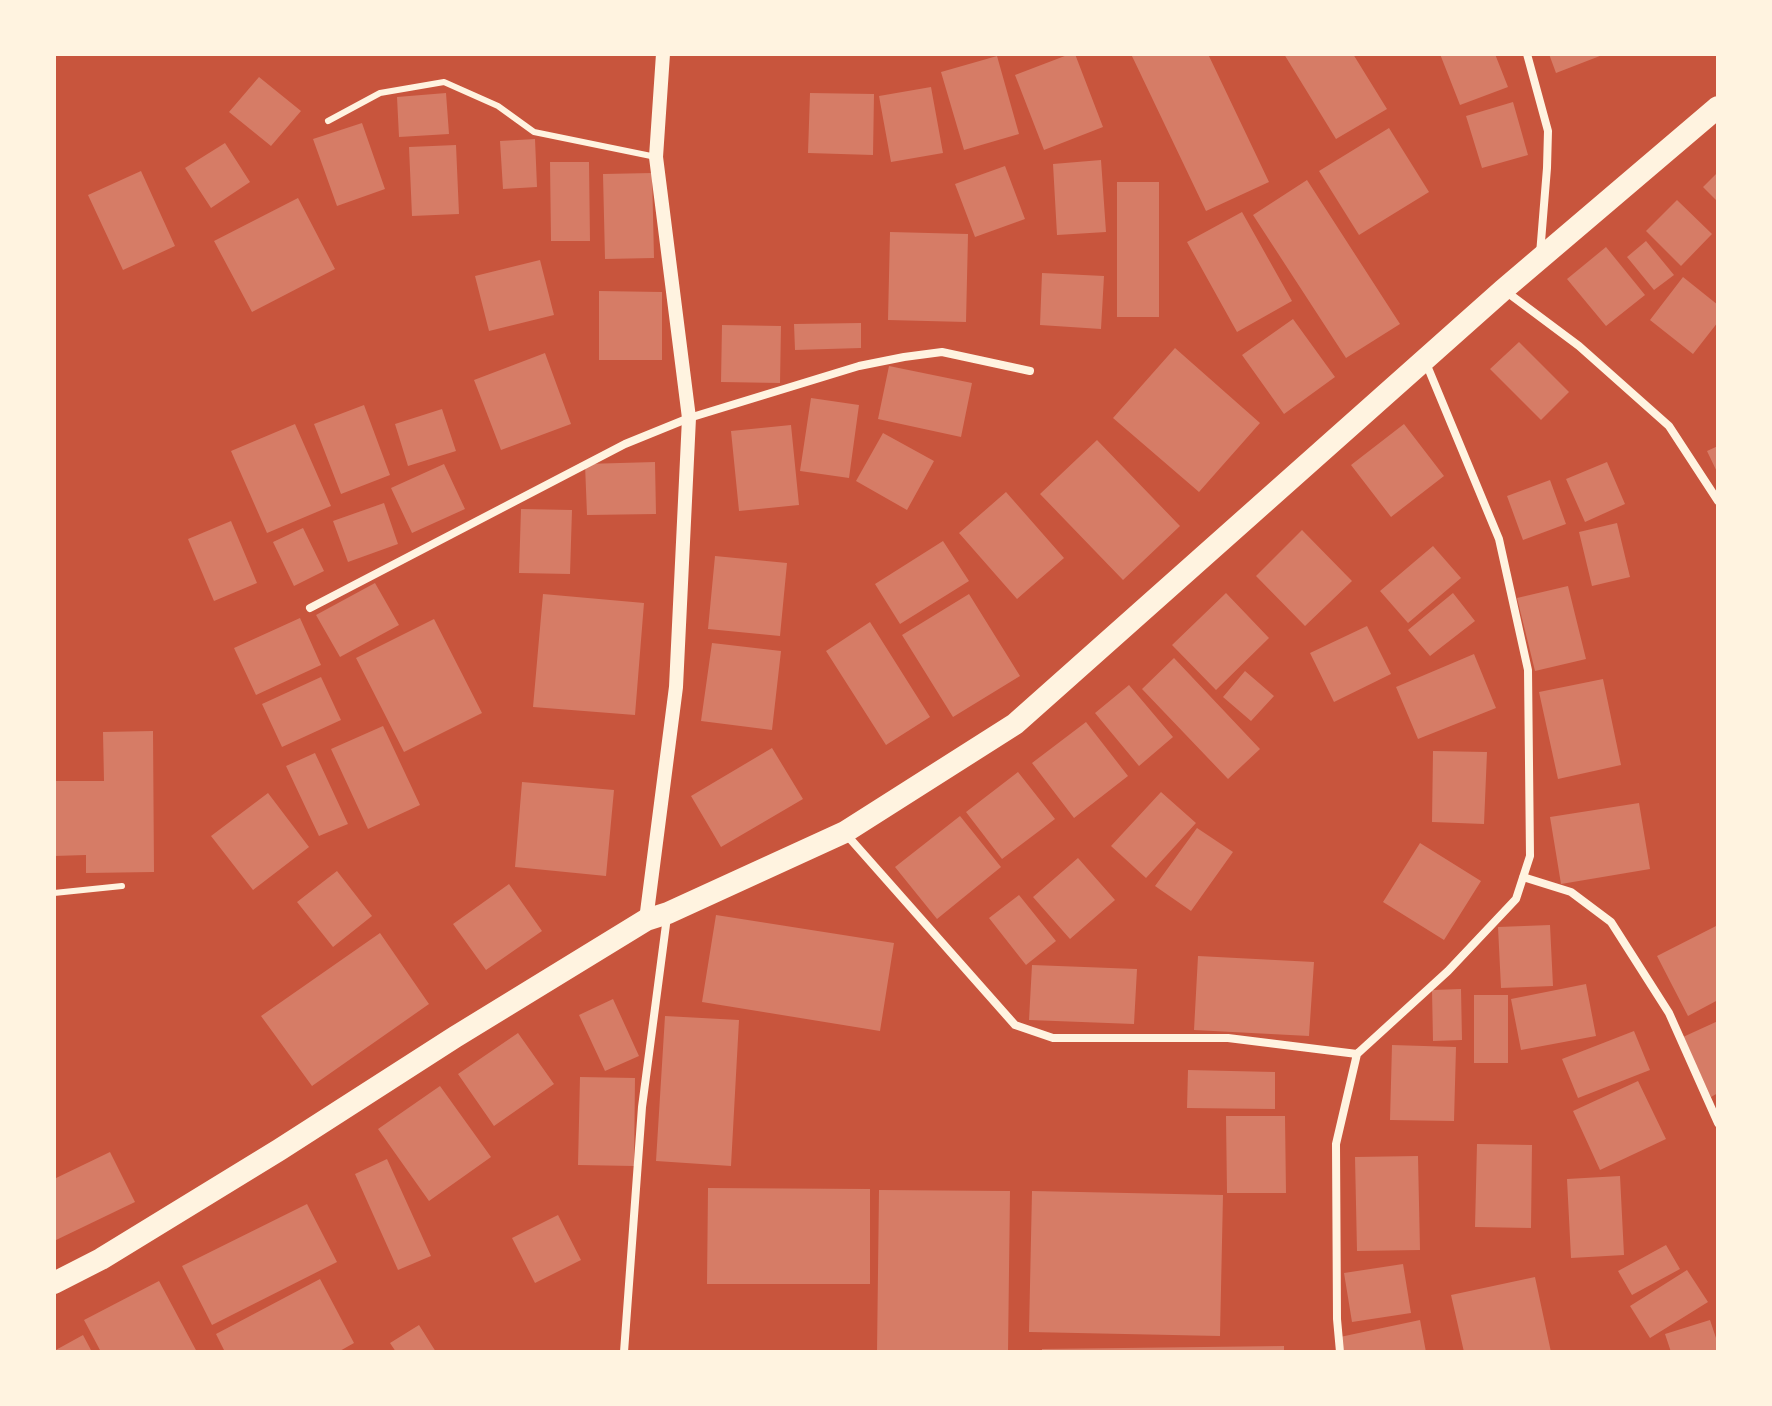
<!DOCTYPE html>
<html>
<head>
<meta charset="utf-8">
<style>
  body { margin:0 }
  #map { position:relative; width:1772px; height:1406px; overflow:hidden; background:#c8553d; font-family:Rubik,sans-serif }
  canvas { display:block }
  .frame { position:absolute; inset:0; border:56px solid #fff3e0; pointer-events:none }
</style>
</head>
<body>
<div id="map">
<canvas width="1772" height="1406"></canvas>
<div class="frame"></div>
</div>
<script>
const g = document.querySelector('canvas').getContext('2d');
g.lineJoin = 'round';
function fillPath(path, color) {
  g.fillStyle = color;
  g.fill(path, 'evenodd');
}
function stroke(path, color, width, dash) {
  g.strokeStyle = color;
  g.lineWidth = width;
  g.lineCap = dash ? 'butt' : 'round';
  g.setLineDash(dash || []);
  g.stroke(path);
}
fillPath(new Path2D(`
  M1070,54H1075L1103,127L1044,150L1015,75Z
  M1131,54H1208L1269,182L1206,211Z
  M1284,54H1353L1387,109L1336,139Z
  M1440,54H1495L1508,87L1460,105Z
  M1549,54H1605L1556,73Z
  M997,56L1019,134L964,150L941,72Z
  M259,77L301,111L271,146L229,112Z
  M931,87L943,153L891,162L879,96Z
  M446,93L449,134L399,137L397,97Z
  M810,93L874,94L873,155L808,153Z
  M1513,102L1528,155L1482,168L1466,116Z
  M362,123L385,189L337,206L313,139Z
  M1389,128L1429,192L1359,235L1319,171Z
  M535,139L537,187L503,189L500,141Z
  M225,143L250,182L211,208L185,168Z
  M456,145L459,214L412,216L409,147Z
  M1101,160L1106,232L1057,235L1053,164Z
  M550,162H589L590,241H551Z
  M1005,166L1025,219L975,237L955,184Z
  M141,171L175,246L123,270L88,195Z
  M1718,172V202L1703,187Z
  M652,173L654,258L605,259L603,174Z
  M1307,180L1400,324L1346,358L1253,215Z
  M1117,182H1159V317H1117Z
  M298,198L335,269L252,312L214,241Z
  M1677,200L1712,234L1681,266L1646,231Z
  M1242,212L1292,301L1237,332L1187,242Z
  M890,232L968,234L966,322L888,320Z
  M1646,241L1674,275L1654,290L1627,257Z
  M1606,247L1645,295L1606,326L1567,279Z
  M540,260L554,315L489,331L475,276Z
  M1042,273L1104,276L1101,329L1040,325Z
  M1683,277L1718,305V322L1693,354L1650,320Z
  M599,291L662,292V360H599Z
  M1293,319L1335,377L1284,414L1242,355Z
  M861,323V348L795,350L794,324Z
  M722,325L781,326L780,383L721,382Z
  M1519,342L1569,392L1541,420L1490,369Z
  M1175,348L1260,423L1199,492L1113,418Z
  M545,353L571,424L501,450L474,380Z
  M889,366L972,383L961,437L878,419Z
  M811,398L859,405L849,478L800,471Z
  M364,405L390,475L341,494L314,424Z
  M442,409L456,451L408,466L395,424Z
  M295,424L331,506L267,533L231,451Z
  M1404,424L1444,476L1391,517L1351,465Z
  M791,425L799,505L739,511L731,431Z
  M883,433L934,461L907,510L856,481Z
  M1097,440L1180,526L1123,580L1040,494Z
  M1718,446V474L1707,451Z
  M655,462L656,514L587,515L585,464Z
  M1607,462L1625,504L1585,522L1566,479Z
  M444,464L465,509L412,533L391,488Z
  M1550,480L1566,524L1523,540L1507,496Z
  M1006,492L1064,558L1017,599L959,533Z
  M384,503L398,544L348,562L333,521Z
  M521,509L572,510L570,574L519,573Z
  M231,521L257,583L214,601L188,539Z
  M1617,523L1630,577L1592,586L1579,532Z
  M303,528L324,571L294,586L273,542Z
  M1302,530L1352,581L1305,626L1256,576Z
  M943,541L969,581L900,624L875,584Z
  M1433,546L1461,578L1408,623L1380,591Z
  M715,556L787,563L780,636L708,629Z
  M375,583L399,625L340,657L316,615Z
  M1568,586L1586,659L1535,671L1517,598Z
  M1226,593L1269,638L1216,690L1172,645Z
  M1453,593L1475,621L1430,656L1408,630Z
  M543,594L644,603L635,715L533,707Z
  M969,594L1020,676L953,717L902,635Z
  M300,618L321,665L256,695L234,648Z
  M434,619L482,713L404,752L356,658Z
  M870,622L930,717L886,745L826,651Z
  M1367,626L1391,674L1334,702L1310,653Z
  M712,643L781,651L772,730L701,721Z
  M1474,654L1496,708L1418,739L1396,687Z
  M1174,658L1260,749L1228,779L1142,689Z
  M1245,671L1274,696L1251,721L1223,697Z
  M321,677L341,720L282,747L262,704Z
  M1603,679L1621,765L1558,779L1539,692Z
  M1129,685L1173,737L1139,766L1095,713Z
  M1086,722L1128,776L1074,818L1032,763Z
  M383,726L420,805L368,829L331,749Z
  M153,731L154,872L86,873V855L54,856V781H104L103,732Z
  M772,748L803,799L721,847L691,796Z
  M1433,751L1487,752L1484,824L1432,822Z
  M315,753L348,824L319,836L286,766Z
  M1018,772L1055,819L1002,859L966,812Z
  M522,782L614,790L606,876L515,867Z
  M1161,792L1196,823L1146,878L1111,846Z
  M268,793L309,847L253,890L211,836Z
  M1639,803L1650,869L1561,884L1550,817Z
  M960,816L1001,867L937,919L895,867Z
  M1197,828L1233,852L1191,911L1155,886Z
  M1420,843L1481,881L1444,940L1383,902Z
  M1078,858L1115,900L1070,939L1033,897Z
  M337,871L372,916L333,947L297,902Z
  M509,884L542,931L486,970L453,924Z
  M1019,895L1056,941L1026,965L989,918Z
  M716,915L894,943L880,1031L702,1002Z
  M1550,925L1553,986L1501,988L1498,927Z
  M1718,925V1000L1688,1016L1657,956Z
  M380,933L429,1004L312,1086L261,1016Z
  M1198,956L1314,962L1309,1036L1194,1030Z
  M1032,965L1137,969L1134,1024L1029,1020Z
  M1586,984L1596,1036L1521,1050L1511,999Z
  M1461,989L1462,1040L1433,1041L1432,990Z
  M1474,995H1508V1063H1474Z
  M613,999L639,1056L605,1071L579,1015Z
  M665,1016L739,1020L731,1166L656,1161Z
  M1718,1021V1093L1711,1097L1683,1037Z
  M1634,1031L1650,1070L1578,1098L1562,1059Z
  M518,1033L554,1084L494,1126L458,1074Z
  M1392,1045L1456,1047L1454,1121L1390,1120Z
  M1188,1070L1275,1072V1109L1187,1108Z
  M580,1077L635,1078L634,1166L578,1165Z
  M1638,1081L1666,1139L1600,1170L1573,1111Z
  M440,1086L491,1157L429,1201L378,1129Z
  M1226,1116H1285L1286,1193H1227Z
  M1477,1144L1532,1145L1531,1228L1475,1227Z
  M110,1152L135,1202L54,1241V1179Z
  M1418,1156L1420,1250L1357,1251L1355,1157Z
  M387,1159L431,1256L398,1270L355,1174Z
  M1620,1176L1624,1255L1571,1258L1567,1179Z
  M708,1188L870,1189V1284H707Z
  M879,1190L1010,1191L1008,1352H877Z
  M1032,1191L1223,1195L1220,1336L1029,1332Z
  M307,1204L337,1262L212,1325L182,1266Z
  M558,1215L581,1260L535,1283L512,1238Z
  M1666,1245L1680,1269L1632,1295L1618,1271Z
  M1403,1264L1411,1313L1352,1322L1344,1273Z
  M1687,1270L1708,1302L1650,1338L1630,1306Z
  M1535,1277L1551,1352H1464L1451,1295Z
  M320,1279L354,1343L338,1352H225L216,1334Z
  M159,1281L197,1352H101L84,1320Z
  M1420,1320L1426,1352H1344L1340,1337Z
  M1710,1320L1718,1344V1352H1671L1665,1334Z
  M419,1325L436,1352H396L390,1343Z
  M83,1335L92,1352H54V1351Z
  M1284,1346V1352H1042V1349Z`), '#d67c66');
stroke(new Path2D(`
  M328,121L380,93L444,82L498,106L534,132L656,157
  M54,893L122,886`), '#fff3e0', 6);
stroke(new Path2D(`
  M1527,54L1548,131L1547,168L1540,254
  M1504,290L1579,346L1669,426L1718,501
  M310,608L625,444L689,418L859,366L904,357L942,352L1030,371
  M845,833L1015,1025L1053,1038H1228L1357,1054
  M1523,877L1571,892L1611,922L1669,1013L1718,1123
  M624,1352L642,1107L667,917
  M1340,1352L1337,1319L1336,1144L1357,1054L1448,971L1516,899L1530,856L1528,670L1499,539L1426,363`), '#fff3e0', 8);
stroke(new Path2D(`
  M646,920L676,687L689,418L656,157L663,54`), '#fff3e0', 14);
stroke(new Path2D(`
  M54,1283L101,1259L279,1150L455,1037L646,920L668,913L845,832L1015,724L1503,290L1718,107`), '#fff3e0', 22);
</script>
</body>
</html>
